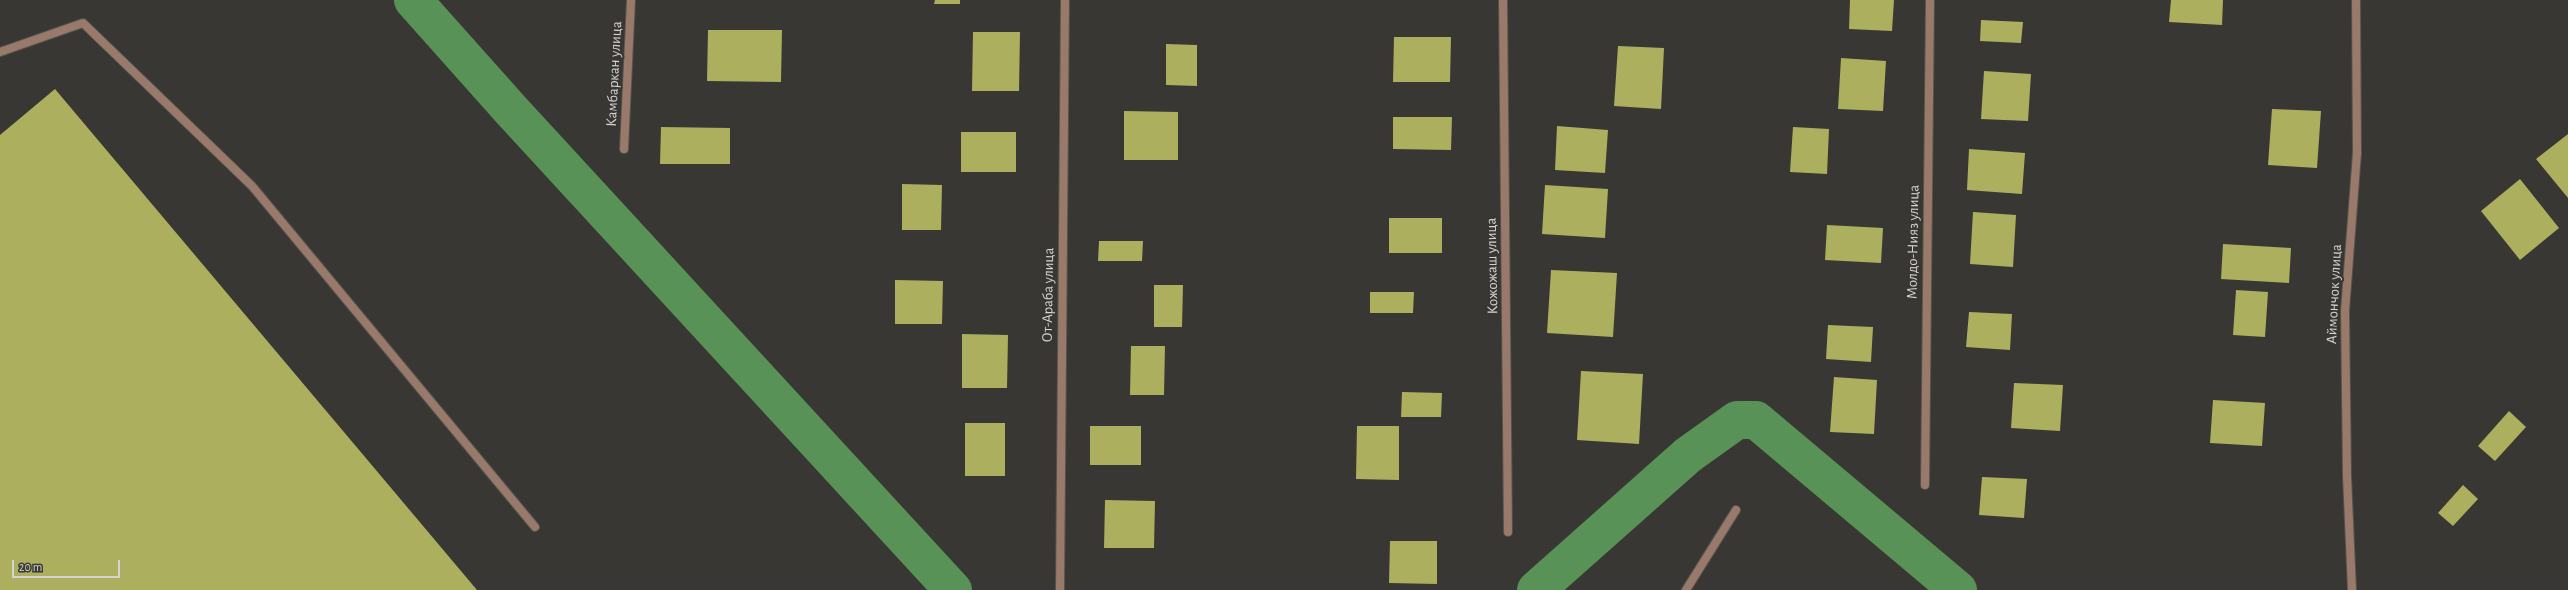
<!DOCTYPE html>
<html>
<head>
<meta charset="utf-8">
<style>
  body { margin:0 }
  #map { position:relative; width:2568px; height:590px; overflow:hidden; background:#393733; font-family:"Alegreya Sans",sans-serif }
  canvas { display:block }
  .scale { position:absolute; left:12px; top:560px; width:108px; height:18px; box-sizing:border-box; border:2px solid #d5d4d1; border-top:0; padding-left:5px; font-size:12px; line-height:14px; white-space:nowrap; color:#d5d4d1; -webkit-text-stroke:3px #393733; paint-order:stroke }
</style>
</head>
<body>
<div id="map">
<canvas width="2568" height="590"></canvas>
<div class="scale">20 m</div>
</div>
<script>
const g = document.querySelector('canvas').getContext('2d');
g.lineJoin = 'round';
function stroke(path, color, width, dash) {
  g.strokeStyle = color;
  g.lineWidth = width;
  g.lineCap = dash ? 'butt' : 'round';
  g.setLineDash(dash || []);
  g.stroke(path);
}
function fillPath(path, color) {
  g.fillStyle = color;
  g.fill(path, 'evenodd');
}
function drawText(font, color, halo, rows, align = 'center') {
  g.font = font + ' "Alegreya Sans",sans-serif';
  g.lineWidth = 4;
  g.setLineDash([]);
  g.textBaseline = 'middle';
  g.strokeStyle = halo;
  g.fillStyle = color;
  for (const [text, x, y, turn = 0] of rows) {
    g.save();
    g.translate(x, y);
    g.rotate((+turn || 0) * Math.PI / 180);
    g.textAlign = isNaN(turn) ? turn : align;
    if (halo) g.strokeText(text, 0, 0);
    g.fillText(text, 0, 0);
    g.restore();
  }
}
stroke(new Path2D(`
  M413,0L511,110L953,590
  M1536,590L1688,455L1737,420H1756L1958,590`), '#599257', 38);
fillPath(new Path2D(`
  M935,0H960V4H934Z
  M1850,0H1894L1892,31L1849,29Z
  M2171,0H2223L2222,25L2169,22Z
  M1981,20L2023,22L2021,43L1980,41Z
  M708,30H782L781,82L707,81Z
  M973,32H1020L1019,91H972Z
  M1394,37H1451L1450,82H1393Z
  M1166,44L1197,45V86L1166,85Z
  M1618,46L1664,48L1661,109L1614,106Z
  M1841,58L1886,61L1883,111L1838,109Z
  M1984,71L2031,74L2028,121L1981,119Z
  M55,89L477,590H0V135Z
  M2272,109L2321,111L2317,168L2268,165Z
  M1124,111L1178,112V160H1124Z
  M1393,117H1452L1451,150L1393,149Z
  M1557,126L1608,130L1605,173L1555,170Z
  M661,127L730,128V164H660Z
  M1793,127L1829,129L1827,174L1790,172Z
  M961,132H1016V172H961Z
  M2568,134V198L2536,159Z
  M1969,149L2025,153L2022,194L1967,190Z
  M2520,179L2559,228L2520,260L2481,211Z
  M902,184L942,185L941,230H902Z
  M1545,185L1608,189L1605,238L1542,234Z
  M1973,212L2016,215L2013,267L1970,264Z
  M1389,218H1442V253H1389Z
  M1827,225L1883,228L1881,263L1825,260Z
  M1099,241H1143L1142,261H1098Z
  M2223,244L2291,248L2289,283L2221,279Z
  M1551,270L1617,273L1613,337L1547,333Z
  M895,280L943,281L942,324H895Z
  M1154,285H1183L1182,327H1154Z
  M2236,290L2268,292L2265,337L2233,335Z
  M1370,292H1414L1413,313H1370Z
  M1969,312L2012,314L2010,350L1966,347Z
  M1828,325L1873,327L1871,362L1826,359Z
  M962,334L1008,335L1007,388H962Z
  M1131,346H1165L1164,395H1130Z
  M1581,371L1643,374L1639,444L1577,440Z
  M1834,377L1877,380L1874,434L1830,432Z
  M2014,383L2063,385L2060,431L2011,428Z
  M1402,392L1442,393L1441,417H1401Z
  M2213,400L2265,403L2262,446L2210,443Z
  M2509,411L2526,427L2495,461L2478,446Z
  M965,423H1005V476H965Z
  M1090,426H1141V465H1090Z
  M1357,426H1399V480L1356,479Z
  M1982,477L2027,479L2024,518L1979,515Z
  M2463,485L2478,499L2453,526L2438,513Z
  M1105,500L1155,501L1154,548H1104Z
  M1390,541H1437V584L1389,583Z`), '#acb05e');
const service = new Path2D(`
  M1686,590L1736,510`);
const minor = new Path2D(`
  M1503,0L1508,532
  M0,52L83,23L252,186L535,527
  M624,149L631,0
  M1925,485L1930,0
  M1060,590L1065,0
  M2352,590L2347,476L2345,311L2357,153L2356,0`);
stroke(service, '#55534f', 10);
stroke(minor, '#55534f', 10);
stroke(service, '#997969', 8);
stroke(minor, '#997969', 8);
drawText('15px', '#d5d4d1', '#393733', [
  ["Камбаркан улица",614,74,-87],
  ["Молдо-Нияз улица",1913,242,-89],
  ["Кожожаш улица",1492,266,-91],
  ["Аймончок улица",2334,294,-87],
  ["От-Араба улица",1048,295,-89]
]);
</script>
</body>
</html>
